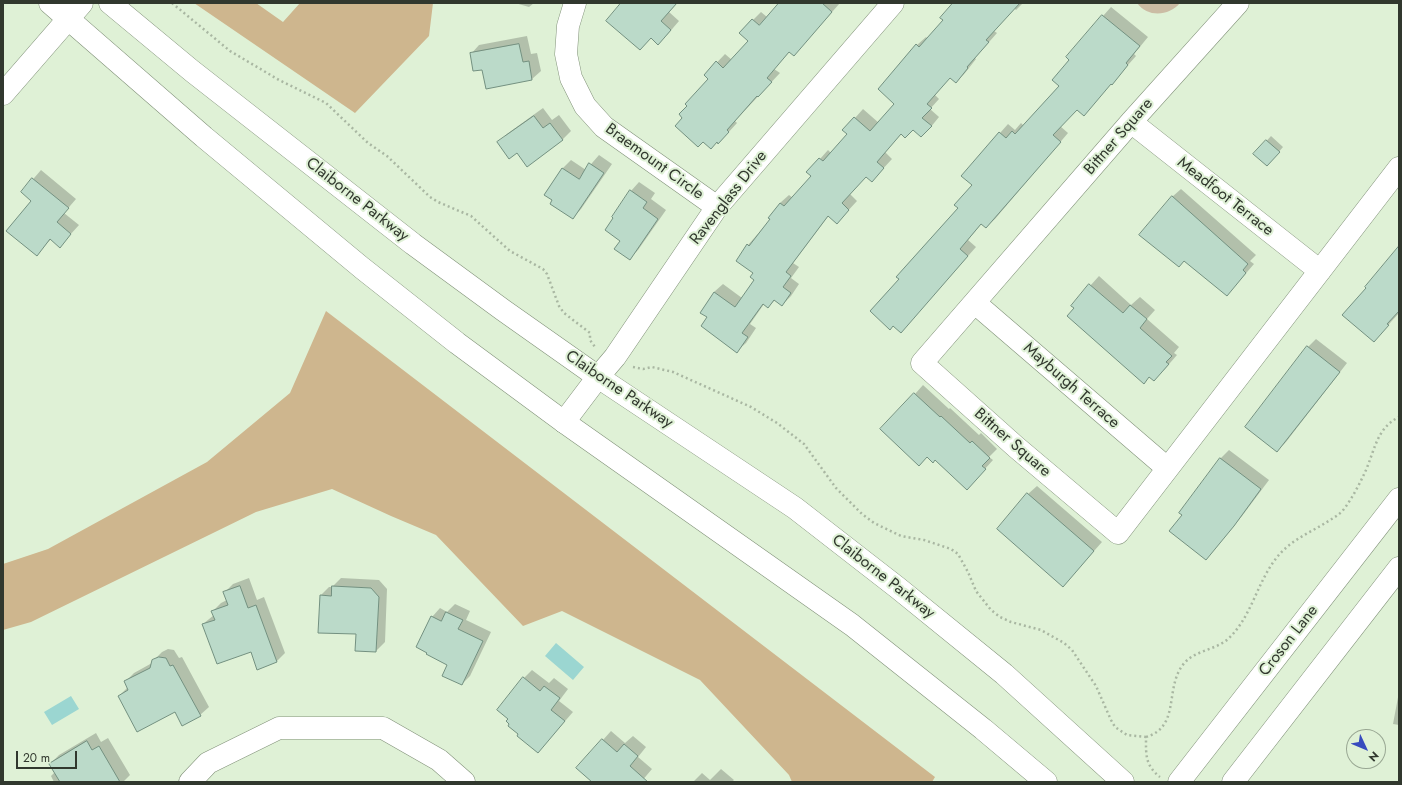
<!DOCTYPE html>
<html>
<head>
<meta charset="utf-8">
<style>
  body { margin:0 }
  #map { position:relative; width:1402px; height:785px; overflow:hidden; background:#dff1d6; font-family:Jost,sans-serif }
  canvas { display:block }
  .frame { position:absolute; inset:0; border:4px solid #31382e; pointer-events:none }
  .north { position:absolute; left:1346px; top:729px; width:40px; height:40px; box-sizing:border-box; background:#dff1d6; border:1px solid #99a793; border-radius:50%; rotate:134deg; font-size:11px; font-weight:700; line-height:16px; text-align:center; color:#31382e }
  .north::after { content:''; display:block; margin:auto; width:14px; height:18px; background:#374bbe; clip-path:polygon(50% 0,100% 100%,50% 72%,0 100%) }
  .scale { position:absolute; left:16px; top:751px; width:61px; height:18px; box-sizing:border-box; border:2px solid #31382e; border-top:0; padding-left:5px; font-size:12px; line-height:14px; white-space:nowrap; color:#31382e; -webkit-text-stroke:3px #dff1d6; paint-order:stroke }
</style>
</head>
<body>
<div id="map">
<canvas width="1402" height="785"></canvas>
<div class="frame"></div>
<div class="north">N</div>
<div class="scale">20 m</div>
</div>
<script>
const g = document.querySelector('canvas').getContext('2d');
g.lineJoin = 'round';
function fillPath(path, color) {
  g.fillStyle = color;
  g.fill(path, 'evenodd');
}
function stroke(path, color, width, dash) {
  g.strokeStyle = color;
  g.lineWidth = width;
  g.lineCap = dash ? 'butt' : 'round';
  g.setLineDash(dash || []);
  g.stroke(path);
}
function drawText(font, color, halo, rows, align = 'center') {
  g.font = font + ' Jost,sans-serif';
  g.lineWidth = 4;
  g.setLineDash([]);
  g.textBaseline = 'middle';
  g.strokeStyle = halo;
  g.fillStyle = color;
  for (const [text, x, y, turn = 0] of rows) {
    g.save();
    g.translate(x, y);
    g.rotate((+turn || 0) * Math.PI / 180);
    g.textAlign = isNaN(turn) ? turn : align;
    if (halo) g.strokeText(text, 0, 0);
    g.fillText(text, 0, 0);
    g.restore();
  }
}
fillPath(new Path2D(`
  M1137,3H1180C1169,16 1148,18 1137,3Z`), '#cbbca4');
fillPath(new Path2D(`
  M194,3H256L283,22L300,3H433L429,36L355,113Z
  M326,311L935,777L932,782H792L789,775L700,680L562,611L523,626L436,535L391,516L332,489L256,512L31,622L3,630V564L48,549L207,462L290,393Z`), '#ceb68e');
fillPath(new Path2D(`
  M556,643L584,667L573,680L545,656Z
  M71,696L79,709L52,725L44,712Z`), '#9bd6d1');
fillPath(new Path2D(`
  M515,3H534L529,7Z
  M623,3H677L669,12L679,21L667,35L651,37Z
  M780,3H840L802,46L794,55L790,51L774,69L780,73L735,121L737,123L727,134L683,118L710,79L705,75L725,54L732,60L749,41L753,20L761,12L767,17Z
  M954,3H1023L1016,10L1014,8L994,31L997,33L975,58L976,59L965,73L956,82L950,77L935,95L939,99L930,109L939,117L930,128L913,129L902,133L885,152L892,159L880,172L866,176L850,194L857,201L845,214L829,215L793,263L799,267L791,278L799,284L791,296L782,305L775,300L768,307L764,304L750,324L756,328L746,343L737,351L708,317L714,292L723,284L742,298L755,280L748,245L771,219L769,218L780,203L789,195L793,198L813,176L820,159L828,150L831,153L849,134L855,118L863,109L879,123L896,104L879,89L917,45L926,37L928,39L944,20Z
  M1111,7L1148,37L1134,54L1136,56L1112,83L1077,109L1060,126L1068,133L995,219L986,227L982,223L968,240L976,247L909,323L900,279L960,208L973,185L962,176L1008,124L1015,130L1021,123L1024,126L1061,86L1071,60L1103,16Z
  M527,36L531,54L537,53L541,71L532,79L486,88L483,69L471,54L479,45Z
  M543,108L552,120L559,115L571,131L562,140L517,152L499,143L507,134Z
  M1271,136L1283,147L1271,161L1255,154Z
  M599,155L612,164L581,209L573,218L554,200L563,168L571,160L586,170Z
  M41,170L76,199L64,213L79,225L60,246L51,239L37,254L32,201L22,192Z
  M639,182L655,193L651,199L666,210L638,250L630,258L621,240L631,191Z
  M1181,189L1256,255L1250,261L1254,264L1235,286L1172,197Z
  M1399,247V313L1382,332L1367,288Z
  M1099,276L1131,305L1140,297L1155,310L1147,319L1179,347L1174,353L1177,355L1163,371L1072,306Z
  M1316,339L1347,363L1286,442L1277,451L1308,347Z
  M923,385L949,409L950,408L979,435L981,433L997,449L989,457L993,460L975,480L915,394Z
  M1229,450L1269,480L1242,516L1214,550L1180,512L1221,458Z
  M1037,486L1102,542L1063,586L1028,494Z
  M249,578L257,600L264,597L285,653L277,661L251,651L203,624L214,615L213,611L221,603L227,600L224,593L233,584Z
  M341,578L379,580L387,589L385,642L376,651L356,650L357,633L321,595L329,587H332Z
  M455,604L470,611L466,620L491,632L470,676L462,684L449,664L432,617L440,608L447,612Z
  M168,649L174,650L179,658L182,657L209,707L200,715L176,711L119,696L128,687L125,682L134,673L152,663L153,661L162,652Z
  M532,670L549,683L554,678L568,689L559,701L573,712L538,752L524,678Z
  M1399,692V725L1393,724Z
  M611,731L625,743L633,736L646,747L638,757L652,769L641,782H593L578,768Z
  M96,733L101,742L108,738L130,775L123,782H54L51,776L55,772L50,764L59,755Z
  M721,769L734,780L732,782H693L702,773L710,780Z`), '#0003');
const building = new Path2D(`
  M621,3H677L661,21L671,30L658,45L651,38L640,50L606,21Z
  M779,3H822L832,12L794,56L789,52L767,78L772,82L758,97L757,96L727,130L729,132L718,144L717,142L711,149L703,142L698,147L675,126L682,118L679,114L687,106L685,104L708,79L704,75L716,61L723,68L748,41L739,33L752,19L759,25Z
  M953,3H1020L986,40L989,42L967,67L968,68L956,83L950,78L927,104L932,108L922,118L932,126L921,137L913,130L905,138L901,134L877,162L884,168L872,182L866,177L842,203L849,210L837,224L828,216L786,272L791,276L783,287L791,293L782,306L774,300L768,308L763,304L742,333L748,337L737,353L701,326L707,317L700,313L714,292L735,307L754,280L750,277L753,273L736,261L747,244L749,246L770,219L768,218L780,203L784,206L811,176L806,172L819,158L823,161L847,134L842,130L854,117L870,131L894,104L878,89L916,44L919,47L943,20L940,18Z
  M1102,15L1140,46L1126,63L1128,65L1112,85L1111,84L1084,116L1077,110L1053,135L1061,142L986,228L981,224L960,249L968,256L901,333L893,326L890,330L870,311L899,279L896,277L958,208L954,205L972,185L961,176L999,132L1006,138L1012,131L1015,134L1059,86L1052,80L1069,60L1066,57Z
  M519,44L523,62L529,61L532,80L486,89L482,70L473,71L470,53Z
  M534,116L543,128L550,123L563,140L527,167L517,153L509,159L497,142Z
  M1266,140L1280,152L1267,166L1253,154Z
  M589,163L604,173L573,219L550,204L552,200L544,195L562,168L579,179Z
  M32,178L69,208L57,222L71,234L60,248L50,239L37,256L6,231L31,201L21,192Z
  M630,190L647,202L643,208L658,219L630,260L614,249L620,241L605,230L613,218L612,217Z
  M1172,196L1248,264L1243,270L1246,273L1227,296L1184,261L1179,267L1139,235Z
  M1399,246V311L1387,324L1389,325L1374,342L1342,315L1366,288L1365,287Z
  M1089,284L1123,313L1130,305L1147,319L1140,328L1172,356L1166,362L1169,364L1154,381L1149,377L1144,384L1067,316L1074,308L1071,306Z
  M1307,346L1340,372L1277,452L1245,427Z
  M914,393L940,417L941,416L970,443L972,441L990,458L982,466L986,469L967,490L935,460L933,463L927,457L919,466L880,429Z
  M1220,458L1261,489L1234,526L1206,560L1169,531L1182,515L1179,513Z
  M1027,493L1094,551L1063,587L997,529Z
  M240,586L248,608L256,605L277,662L257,670L251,652L217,664L202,624L215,620L211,611L228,605L223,592Z
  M332,586L371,588L379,597L376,652L355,651L356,634L318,633L320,595L331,596Z
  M446,612L463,620L458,629L483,641L462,685L442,676L447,665L426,654L427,653L416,647L431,616L441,621Z
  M159,657L166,658L170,666L173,665L201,716L182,726L175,712L137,732L118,696L128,690L124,681L150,668L152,660Z
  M523,677L540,691L544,686L560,698L551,710L565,721L538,753L517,736L518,734L508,726L509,724L506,721L508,719L497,710Z
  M602,739L617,752L624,744L638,756L630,766L648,782H592L576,768Z
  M87,741L92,750L99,746L120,782H60L49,764Z`);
fillPath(building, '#bbdac9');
stroke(building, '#739080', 1);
const minor = new Path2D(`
  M575,3L568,26L566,54L571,78L585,106L604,127L717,207
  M1238,3L1131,122L922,363L1016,447L1118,533L1399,168
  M3,94L82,3
  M1131,122L1320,271
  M975,303L1167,468
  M564,422L598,377L615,357L717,207L893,3
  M190,782L208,763L279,728H383L439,760L464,782`);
const secondary = new Path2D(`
  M50,3L204,137L362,268L457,343L564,422L852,625L983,729L1046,782
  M110,3L192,71L413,244L503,310L598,377L795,508L898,588L1004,674L1123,782
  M1179,782L1399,499
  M1233,782L1399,568`);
stroke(minor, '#819179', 23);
stroke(secondary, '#819179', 23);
stroke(new Path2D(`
  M172,3L230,51L279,80L326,103L368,143L387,156L430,197L438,202L471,216L510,251L543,269L547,274L559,306L564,313L590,333V340L595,347
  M633,367L643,369L652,367L673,372L751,407L777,423L804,444L836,488L862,514L874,523L901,536L924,540L951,549L958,554L968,572L976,591L991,610L1000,617L1011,622L1041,630L1064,643L1072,650L1096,686L1111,720L1115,727L1127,735L1146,737C1146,755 1145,765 1160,777
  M1146,737C1180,727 1165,690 1182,666C1193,650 1214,651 1228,639C1252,617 1257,581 1278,556C1292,539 1312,532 1330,520C1335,517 1340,514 1344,509C1353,497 1360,483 1366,470C1375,449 1377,428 1399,417`), '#a9b7a2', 2.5, [2, 3]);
stroke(minor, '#fff', 22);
stroke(secondary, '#fff', 22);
drawText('16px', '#31382e', '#dff1d6', [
  ["Bittner Square",1119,137,-49],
  ["Braemount Circle",654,162,36],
  ["Meadfoot Terrace",1225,197,38],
  ["Ravenglass Drive",729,198,-52],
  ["Claiborne Parkway",357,200,38],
  ["Mayburgh Terrace",1071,386,41],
  ["Claiborne Parkway",619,390,34],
  ["Bittner Square",1012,443,41],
  ["Claiborne Parkway",883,577,38],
  ["Croson Lane",1289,641,-52]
]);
</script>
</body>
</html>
